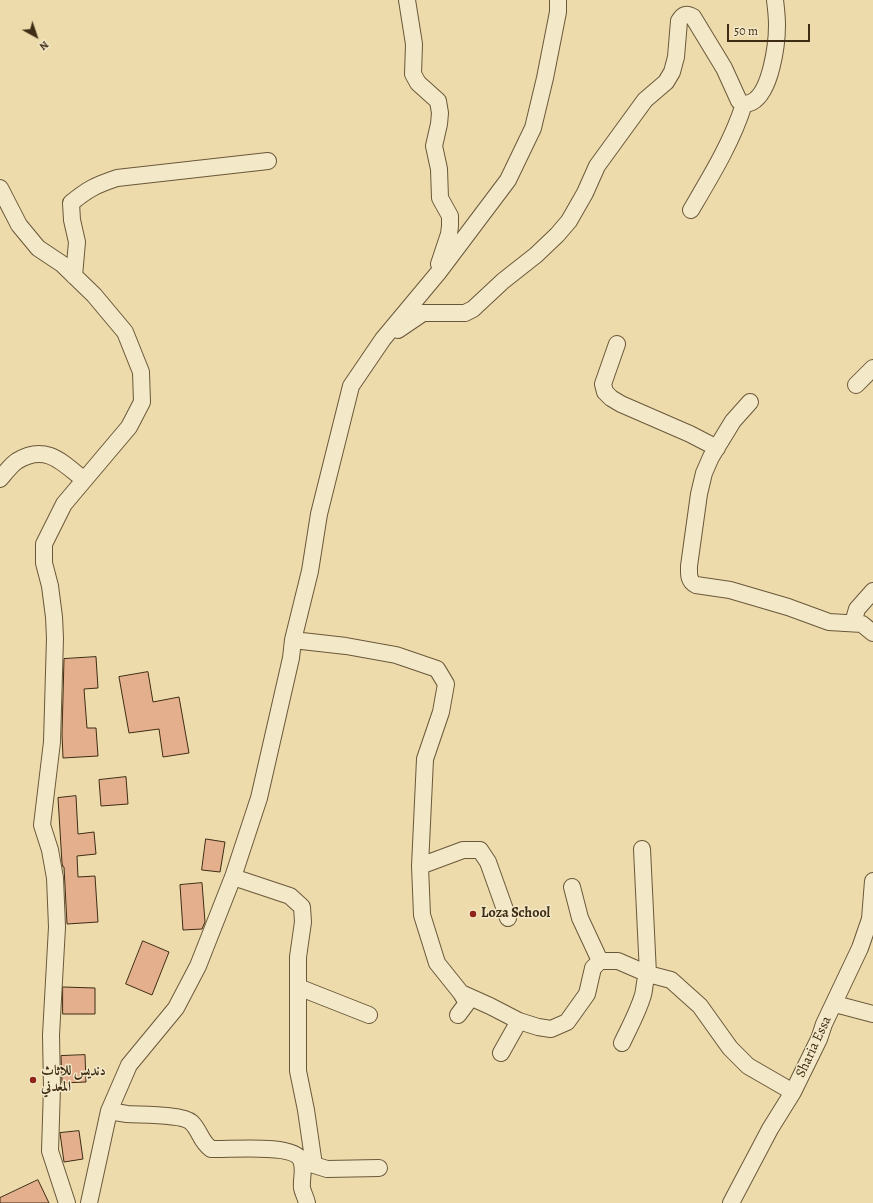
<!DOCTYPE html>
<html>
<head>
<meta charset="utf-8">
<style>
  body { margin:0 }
  #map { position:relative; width:873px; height:1203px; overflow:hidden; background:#eddbab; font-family:Alegreya,serif }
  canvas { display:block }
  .north { position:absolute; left:16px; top:16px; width:40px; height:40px; -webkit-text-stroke:3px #f3e8c8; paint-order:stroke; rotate:140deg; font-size:11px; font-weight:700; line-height:16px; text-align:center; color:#3e2c14 }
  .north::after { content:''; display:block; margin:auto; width:14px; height:18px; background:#3e2c14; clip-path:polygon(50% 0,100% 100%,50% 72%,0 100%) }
  .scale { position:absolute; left:727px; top:24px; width:83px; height:18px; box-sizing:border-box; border:2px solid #3e2c14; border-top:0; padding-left:5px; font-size:12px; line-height:14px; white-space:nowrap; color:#3e2c14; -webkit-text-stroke:3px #f3e8c8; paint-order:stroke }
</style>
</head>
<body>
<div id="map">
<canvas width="873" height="1203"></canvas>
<div class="north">N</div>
<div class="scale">50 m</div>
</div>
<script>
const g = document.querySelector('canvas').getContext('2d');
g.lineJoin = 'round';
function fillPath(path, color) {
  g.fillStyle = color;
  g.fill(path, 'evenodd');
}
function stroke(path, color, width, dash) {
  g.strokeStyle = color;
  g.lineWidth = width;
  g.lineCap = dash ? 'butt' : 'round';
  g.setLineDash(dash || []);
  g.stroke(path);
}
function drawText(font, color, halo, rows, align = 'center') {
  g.font = font + ' Alegreya,Amiri,serif';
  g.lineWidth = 3;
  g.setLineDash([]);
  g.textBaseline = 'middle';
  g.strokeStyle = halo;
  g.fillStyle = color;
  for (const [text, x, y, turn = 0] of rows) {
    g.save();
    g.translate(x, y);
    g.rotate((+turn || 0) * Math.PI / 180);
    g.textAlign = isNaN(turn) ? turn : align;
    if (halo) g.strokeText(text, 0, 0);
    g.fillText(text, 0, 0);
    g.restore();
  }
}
const building = new Path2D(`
  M96,657L98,688L84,689L87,728H96L98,756L63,758L62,734L64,659Z
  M148,672L153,702L179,697L189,753L163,757L159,729L129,733L119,677Z
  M126,777L128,804L101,806L99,780Z
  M76,796L78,834L94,832L96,854L77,856L78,877L95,876L98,922L67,924L64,867H63L62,863L58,798Z
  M206,839L225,842L220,872L202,870Z
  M202,883L205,922L202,929L183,930L180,885Z
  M143,941L169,952L152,995L126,984Z
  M63,987L95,988V1014H63Z
  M85,1055L86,1082L62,1083L61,1056Z
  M79,1131L83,1159L64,1162L60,1133Z
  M38,1180L49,1203H0V1198Z`);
fillPath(building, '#e4af8c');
stroke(building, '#3e2c14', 1);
const minor = new Path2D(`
  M407,0L414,44L413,74L418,83L438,101L440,113L439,124L434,146L439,169L440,198L450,216V226L449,234L439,264
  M0,188L19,225L38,248L62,264L94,295L125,332L141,372L142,402L129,427L64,504L44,544V563L50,586L54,617L55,638L52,742L42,825L50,850L55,878L57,927L51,1035L52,1087L50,1151L67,1203
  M691,210C711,176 732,142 744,104
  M74,276L77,242L72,220L71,203C88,189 96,185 117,178L268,161
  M398,330L423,313H465L473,309L503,281L536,255L557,235L569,221L585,193L597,166L645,100L666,82L672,72L676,57L679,21C683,14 687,13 693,17L724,68L739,101L744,104C746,104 750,103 752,102C771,92 777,44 777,25C777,17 776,8 775,0
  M617,344L603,384L605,392L611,398L621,404L690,434L717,448
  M856,385L873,368
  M750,402L733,421L711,457L704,473L699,494L689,566C689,574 688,581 696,585L730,590L788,607L829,622L862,624L873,633
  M0,479C5,473 11,465 17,461C46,443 63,463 84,480
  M853,623L857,609L873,591
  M293,640L346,646L396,655L437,669L446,684L441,712L425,759L420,866L422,915L437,963L461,993L490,1006L519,1021L538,1027L551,1029L567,1022L587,994L593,968L600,961H618L648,974L671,980L700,1006L730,1048L748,1066L793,1092
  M420,866L463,850H480L488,862L508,918
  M233,877L290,896L302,907L303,922L298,957V1071L306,1110L314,1165L327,1169L379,1168
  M572,887L580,918L600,961
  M298,987L369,1015
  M835,1004L873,1014
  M458,1015L467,1003L461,993
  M622,1043C629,1028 638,1012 643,995C645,988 644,980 648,974L642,849
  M501,1053L519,1021
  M109,1111C115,1112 121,1113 127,1114C141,1115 182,1114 191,1122C200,1130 200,1141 211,1149C229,1150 293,1143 301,1160C305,1169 301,1179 302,1188C303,1193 306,1198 307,1203
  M89,1203L109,1111L129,1065L176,1008L198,966L233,877L259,798L291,658L293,640L310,571L319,514L351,386L383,339L438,273L508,180L533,128L545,78L558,12V0
  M731,1203L770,1129L793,1092L819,1039L824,1024L860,948L870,919L873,881`);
stroke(minor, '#6a583a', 18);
stroke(minor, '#f3e8c8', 16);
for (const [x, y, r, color] of [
  [473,914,4,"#8f2418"],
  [33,1080,4,"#8f2418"]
]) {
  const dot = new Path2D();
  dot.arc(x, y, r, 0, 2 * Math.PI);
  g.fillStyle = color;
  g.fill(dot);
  stroke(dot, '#f3e8c8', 1.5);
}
drawText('bold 14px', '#3e2c14', '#f3e8c8', [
  ["Loza School",481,914],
  ["دنديس للاثاث",41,1072],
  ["المعدني",41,1088]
], 'left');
drawText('14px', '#3e2c14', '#f3e8c8', [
  ["Sharia Essa",814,1047,-65]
]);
</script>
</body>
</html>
